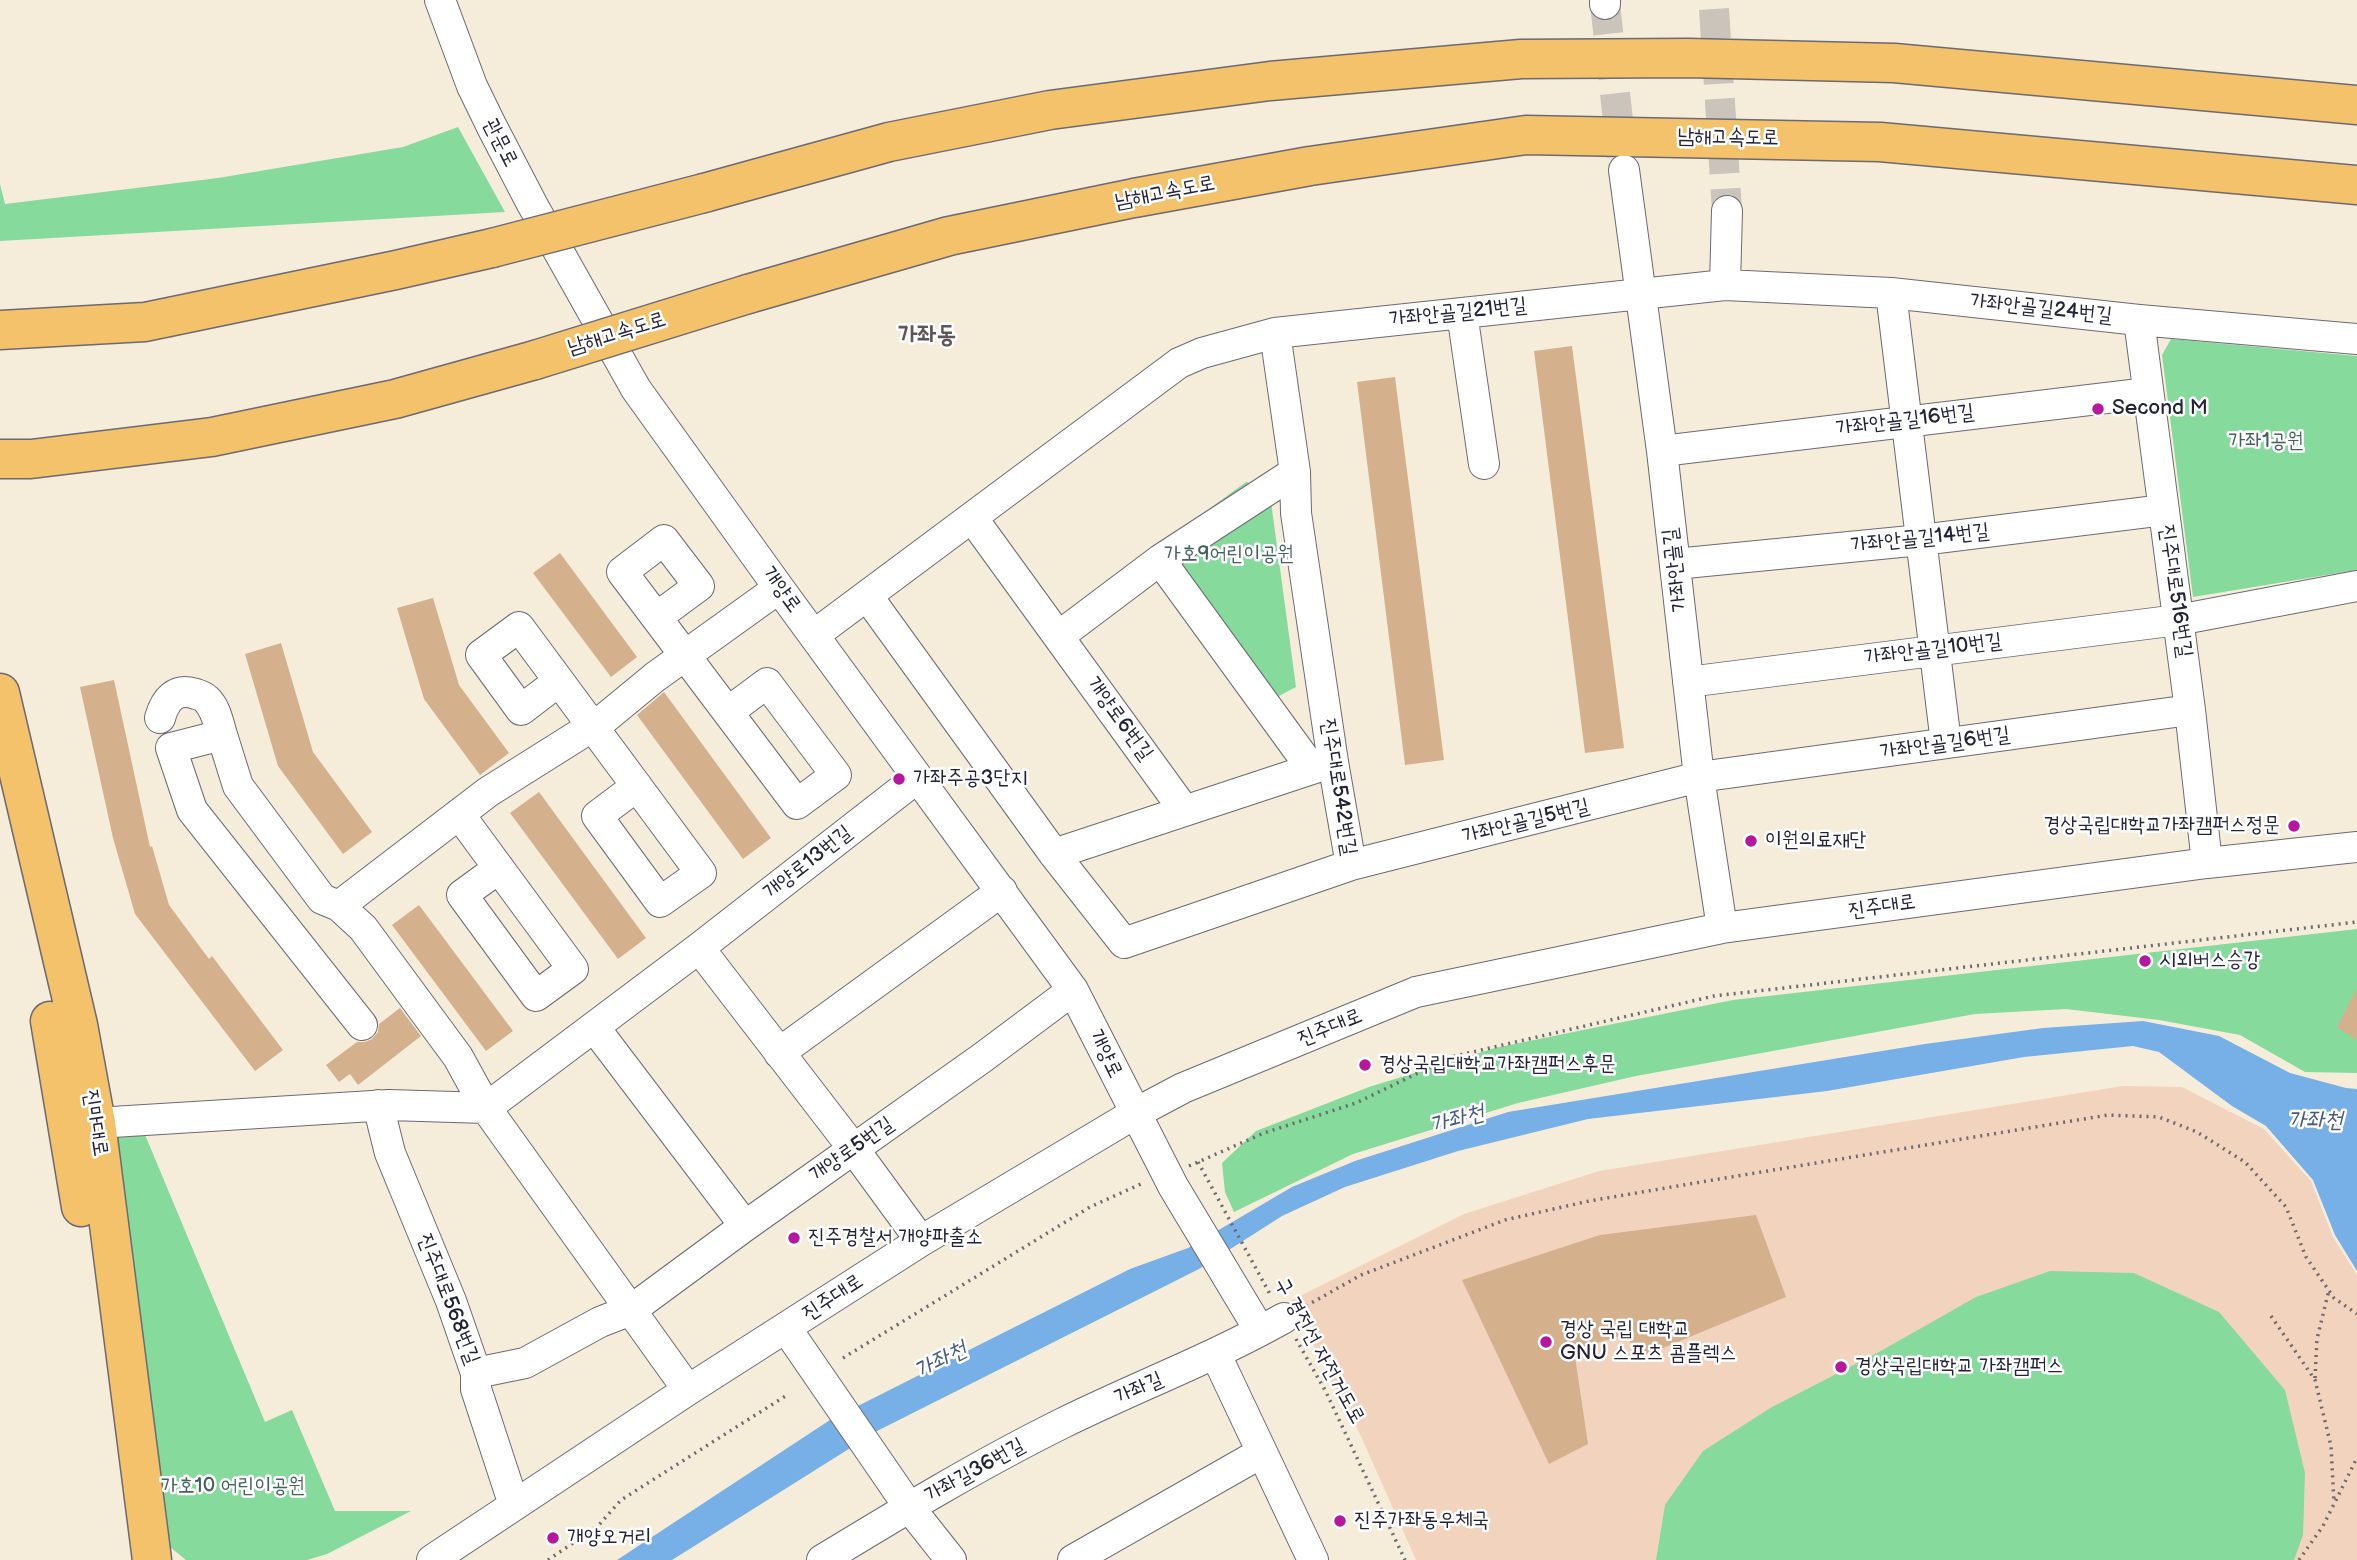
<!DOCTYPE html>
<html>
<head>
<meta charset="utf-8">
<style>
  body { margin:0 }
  canvas { display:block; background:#f5edda }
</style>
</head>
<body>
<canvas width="2357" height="1560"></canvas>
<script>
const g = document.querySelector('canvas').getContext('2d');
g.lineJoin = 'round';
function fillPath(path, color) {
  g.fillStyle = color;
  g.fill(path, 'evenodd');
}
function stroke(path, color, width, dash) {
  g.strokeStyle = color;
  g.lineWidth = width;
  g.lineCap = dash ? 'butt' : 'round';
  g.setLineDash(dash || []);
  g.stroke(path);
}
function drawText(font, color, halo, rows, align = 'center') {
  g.font = font + ' "Balsamiq Sans","Poor Story",sans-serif';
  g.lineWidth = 5;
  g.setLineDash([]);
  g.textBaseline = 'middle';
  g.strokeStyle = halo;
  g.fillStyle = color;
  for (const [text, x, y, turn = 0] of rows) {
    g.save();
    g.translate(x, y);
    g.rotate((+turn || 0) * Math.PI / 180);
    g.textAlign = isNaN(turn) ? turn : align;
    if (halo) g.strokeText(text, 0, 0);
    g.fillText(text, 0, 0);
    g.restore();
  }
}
fillPath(new Path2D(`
  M2123,1086L2182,1087L2264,1129L2311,1181L2333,1237L2357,1275V1560H1416L1359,1432L1290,1301L1464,1214L1599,1171Z`), '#f2d4be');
fillPath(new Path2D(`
  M458,127L505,212L0,241V184L5,204L218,178L403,147Z
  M2171,339L2357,356V570L2193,597L2162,355Z
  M1246,482L1269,487L1296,687L1277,697L1170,558L1169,538Z
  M2357,929V1073L2305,1072L2240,1035L2159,1020L2066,1009L1975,1014L1636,1076L1518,1103L1353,1154L1234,1212L1225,1192L1222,1163L1256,1131L1369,1087L1495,1048L1583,1030L1733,1000Z
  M133,1106L265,1422L292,1410L335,1511H411L327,1554L307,1560H186L165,1543L109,1121Z
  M2050,1271L2134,1273L2219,1312L2285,1390L2305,1473L2303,1535L2294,1560H1656L1665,1505L1703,1451L1772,1407L1879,1352L1976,1297Z`), '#86da9c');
fillPath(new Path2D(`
  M2143,1021L2219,1036L2290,1073L2346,1088L2357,1089V1271L2335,1235L2313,1180L2266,1126L2232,1106L2159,1052L2133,1046L2024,1057L1827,1091L1588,1119L1458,1151L1345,1187L1282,1216L1199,1269L879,1430L672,1560H617L830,1420L1130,1269L1188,1248L1292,1187L1355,1161L1508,1112L1925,1044L2043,1028Z`), '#77afe7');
fillPath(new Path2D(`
  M1572,346L1624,748L1585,753L1534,351Z
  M1395,377L1444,760L1405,765L1357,382Z
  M560,553L637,657L611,677L533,573Z
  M433,598L459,685L509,753L480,775L424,699L397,608Z
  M281,643L313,752L372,832L343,854L278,766L245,654Z
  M114,680L150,847L152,846L169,905L209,959L212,956L283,1050L255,1071L135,914L113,838L80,687Z
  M664,692L771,838L743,859L637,715Z
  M539,792L646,938L618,959L510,813Z
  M419,905L513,1031L486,1051L392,925Z
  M2357,988V1040L2337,1027Z
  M400,1008L421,1036L358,1085L350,1074L339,1082L326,1065L357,1042H365L372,1039L378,1032L379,1024Z
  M1756,1215L1786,1297L1639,1358L1626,1334L1574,1350L1588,1444L1549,1464L1462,1280L1600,1235Z`), '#d5b08c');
stroke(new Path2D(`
  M1605,4L1622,156
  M1714,9L1727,211`), '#cbc4ba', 30, [30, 15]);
const minor = new Path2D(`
  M440,0L472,86L492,127L532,204L636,389L779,588L1073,990L1173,1186L1260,1331
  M1605,0V4
  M1624,170L1662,451L1699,777L1722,928
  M1725,285L1727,211
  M1891,293L1946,743
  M1462,313L1484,464
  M2139,320L2190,710L2207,863
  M1275,333L1295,472L1296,513L1333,762L1351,865
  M1662,451L2148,393
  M973,519L1184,810
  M1160,560L1312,769
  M1675,564L1921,540L2164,510
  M868,597L1054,854L1124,943L1351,865L1699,777L2190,710
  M657,617L699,586L664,540L622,572L797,804L836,775L767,683L728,712
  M519,627L559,681L521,710L481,655Z
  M814,635L1179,363L1202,353L1275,333L1725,285L1891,293L2139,320L2357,339
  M1059,636L1160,560L1295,472
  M559,681C607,745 654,809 701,873L660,902L597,816L637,786
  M1688,682L2178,620L2357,586
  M160,718C165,700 175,687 196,694C199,695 203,696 206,699C216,708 218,722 222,735
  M459,814L573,969L536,996L462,895L499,868
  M1054,854L1333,762
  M339,906L363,928L458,1057L486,1108L688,1390
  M699,948L853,1148L921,1241
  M362,1025L192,810L171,748L222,735L238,786L322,899L339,906L488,792L604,719L655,677L779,588
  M594,1027L745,1226
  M779,1053L1002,891
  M378,1105L390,1153L451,1301L476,1373V1389L514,1505
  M486,1108L699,948L917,778
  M96,1123L389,1105L486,1108
  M786,1328L909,1507L951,1560
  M1216,1355L1313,1560
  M476,1373L525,1363L600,1322L631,1310L745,1226L982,1058L1073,990
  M432,1560L688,1390L921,1241L1134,1114L1183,1088L1416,992L1722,928L2207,863L2357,847
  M822,1560C901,1512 980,1464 1063,1423C1136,1387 1213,1358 1284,1318
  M1073,1560L1261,1453`);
const highway = new Path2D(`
  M704,193L889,142L1050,110L1270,81L1521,59L1688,58L1894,63L2357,105
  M748,294L949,236L1134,198L1310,166L1526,135L1880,142L2357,185
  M0,330L145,322L396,270L492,248
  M0,459H31L212,437L395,399L535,360
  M0,693L78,1025L96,1123L152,1560
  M50,1021L81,1207`);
stroke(minor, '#6c6973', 32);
stroke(highway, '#6c6973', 41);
stroke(new Path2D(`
  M1198,1162L1271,1296
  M1189,1166L1264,1133L1356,1103L1451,1057L1714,996L2357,922
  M1306,1306L1361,1275L1505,1220L1589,1201L1725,1178L2108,1115L2159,1117L2197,1132L2245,1162L2286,1207L2306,1257L2334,1298L2357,1314
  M2271,1316L2315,1380L2331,1446L2334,1503
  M1296,1339L1326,1392L1405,1560
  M843,1358L1090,1207L1143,1183
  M2315,1378L2317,1339L2329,1290
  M548,1560L598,1526L621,1500L787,1395
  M2299,1560L2323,1526L2357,1458`), '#6c6973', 3.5, [2, 5]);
stroke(minor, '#fff', 30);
stroke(highway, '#f3c26a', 38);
const highwayBridge = new Path2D(`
  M492,248L704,193
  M535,360L748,294`);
stroke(highwayBridge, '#6c6973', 41, []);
stroke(highwayBridge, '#f3c26a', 38);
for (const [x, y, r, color] of [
  [2098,409,7,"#b5179e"],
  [899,779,7,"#b5179e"],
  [2294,826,7,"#b5179e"],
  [1751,841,7,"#b5179e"],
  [2145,961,7,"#b5179e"],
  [1365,1065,7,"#b5179e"],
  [794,1238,7,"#b5179e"],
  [1546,1342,7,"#b5179e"],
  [1841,1367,7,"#b5179e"],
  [1340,1521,7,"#b5179e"],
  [553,1538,7,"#b5179e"]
]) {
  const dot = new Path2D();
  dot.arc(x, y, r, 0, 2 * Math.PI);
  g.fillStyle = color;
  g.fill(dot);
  stroke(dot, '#fff', 2.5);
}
drawText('21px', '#22223b', '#fff', [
  ["남해고속도로",1728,138,1],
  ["관문로",500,143,63],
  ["남해고속도로",1165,193,-11],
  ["가좌안골길24번길",2041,309,6],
  ["가좌안골길21번길",1458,313,-6],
  ["남해고속도로",617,334,-17],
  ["가좌안골길16번길",1905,421,-7],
  ["가좌안골길14번길",1920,539,-6],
  ["가좌안골길",1676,570,-97],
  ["개양로",781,590,54],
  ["진주대로516번길",2175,591,82],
  ["가좌안골길10번길",1933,650,-7],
  ["개양로6번길",1119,719,54],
  ["가좌안골길6번길",1945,744,-8],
  ["진주대로542번길",1338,787,81],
  ["가좌안골길5번길",1526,822,-14],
  ["개양로13번길",808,863,-38],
  ["진주대로",1882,907,-8],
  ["진주대로",1330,1028,-22],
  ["개양로",1105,1054,64],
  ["진마대로",95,1123,81],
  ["개양로5번길",852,1150,-35],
  ["진주대로",833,1298,-33],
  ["진주대로568번길",448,1299,69],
  ["구 경전선 자전거도로",1319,1351,61],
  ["가좌길",1139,1389,-24],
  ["가좌길36번길",975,1471,-29]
]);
drawText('21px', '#22223b', '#fff', [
  ["Second M",2112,409],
  ["가좌주공3단지",913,779],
  ["경상국립대학교가좌캠퍼스정문",2280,826,"right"],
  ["이원의료재단",1765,841],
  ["시외버스승강",2159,961],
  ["경상국립대학교가좌캠퍼스후문",1379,1065],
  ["진주경찰서 개양파출소",808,1238],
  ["경상 국립 대학교",1560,1330],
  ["GNU 스포츠 콤플렉스",1560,1354],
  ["경상국립대학교 가좌캠퍼스",1855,1367],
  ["진주가좌동우체국",1354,1521],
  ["개양오거리",567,1538]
], 'left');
drawText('21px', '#45625d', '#fff', [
  ["가좌1공원",2266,442],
  ["가호9어린이공원",1229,555],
  ["가호10 어린이공원",233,1487]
]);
drawText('italic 23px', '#445a80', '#fff', [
  ["가좌천",1457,1120,-15],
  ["가좌천",2315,1121],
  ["가좌천",941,1361,-27]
]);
drawText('bold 24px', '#615457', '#fff', [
  ["가좌동",927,336]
]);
</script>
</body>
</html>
